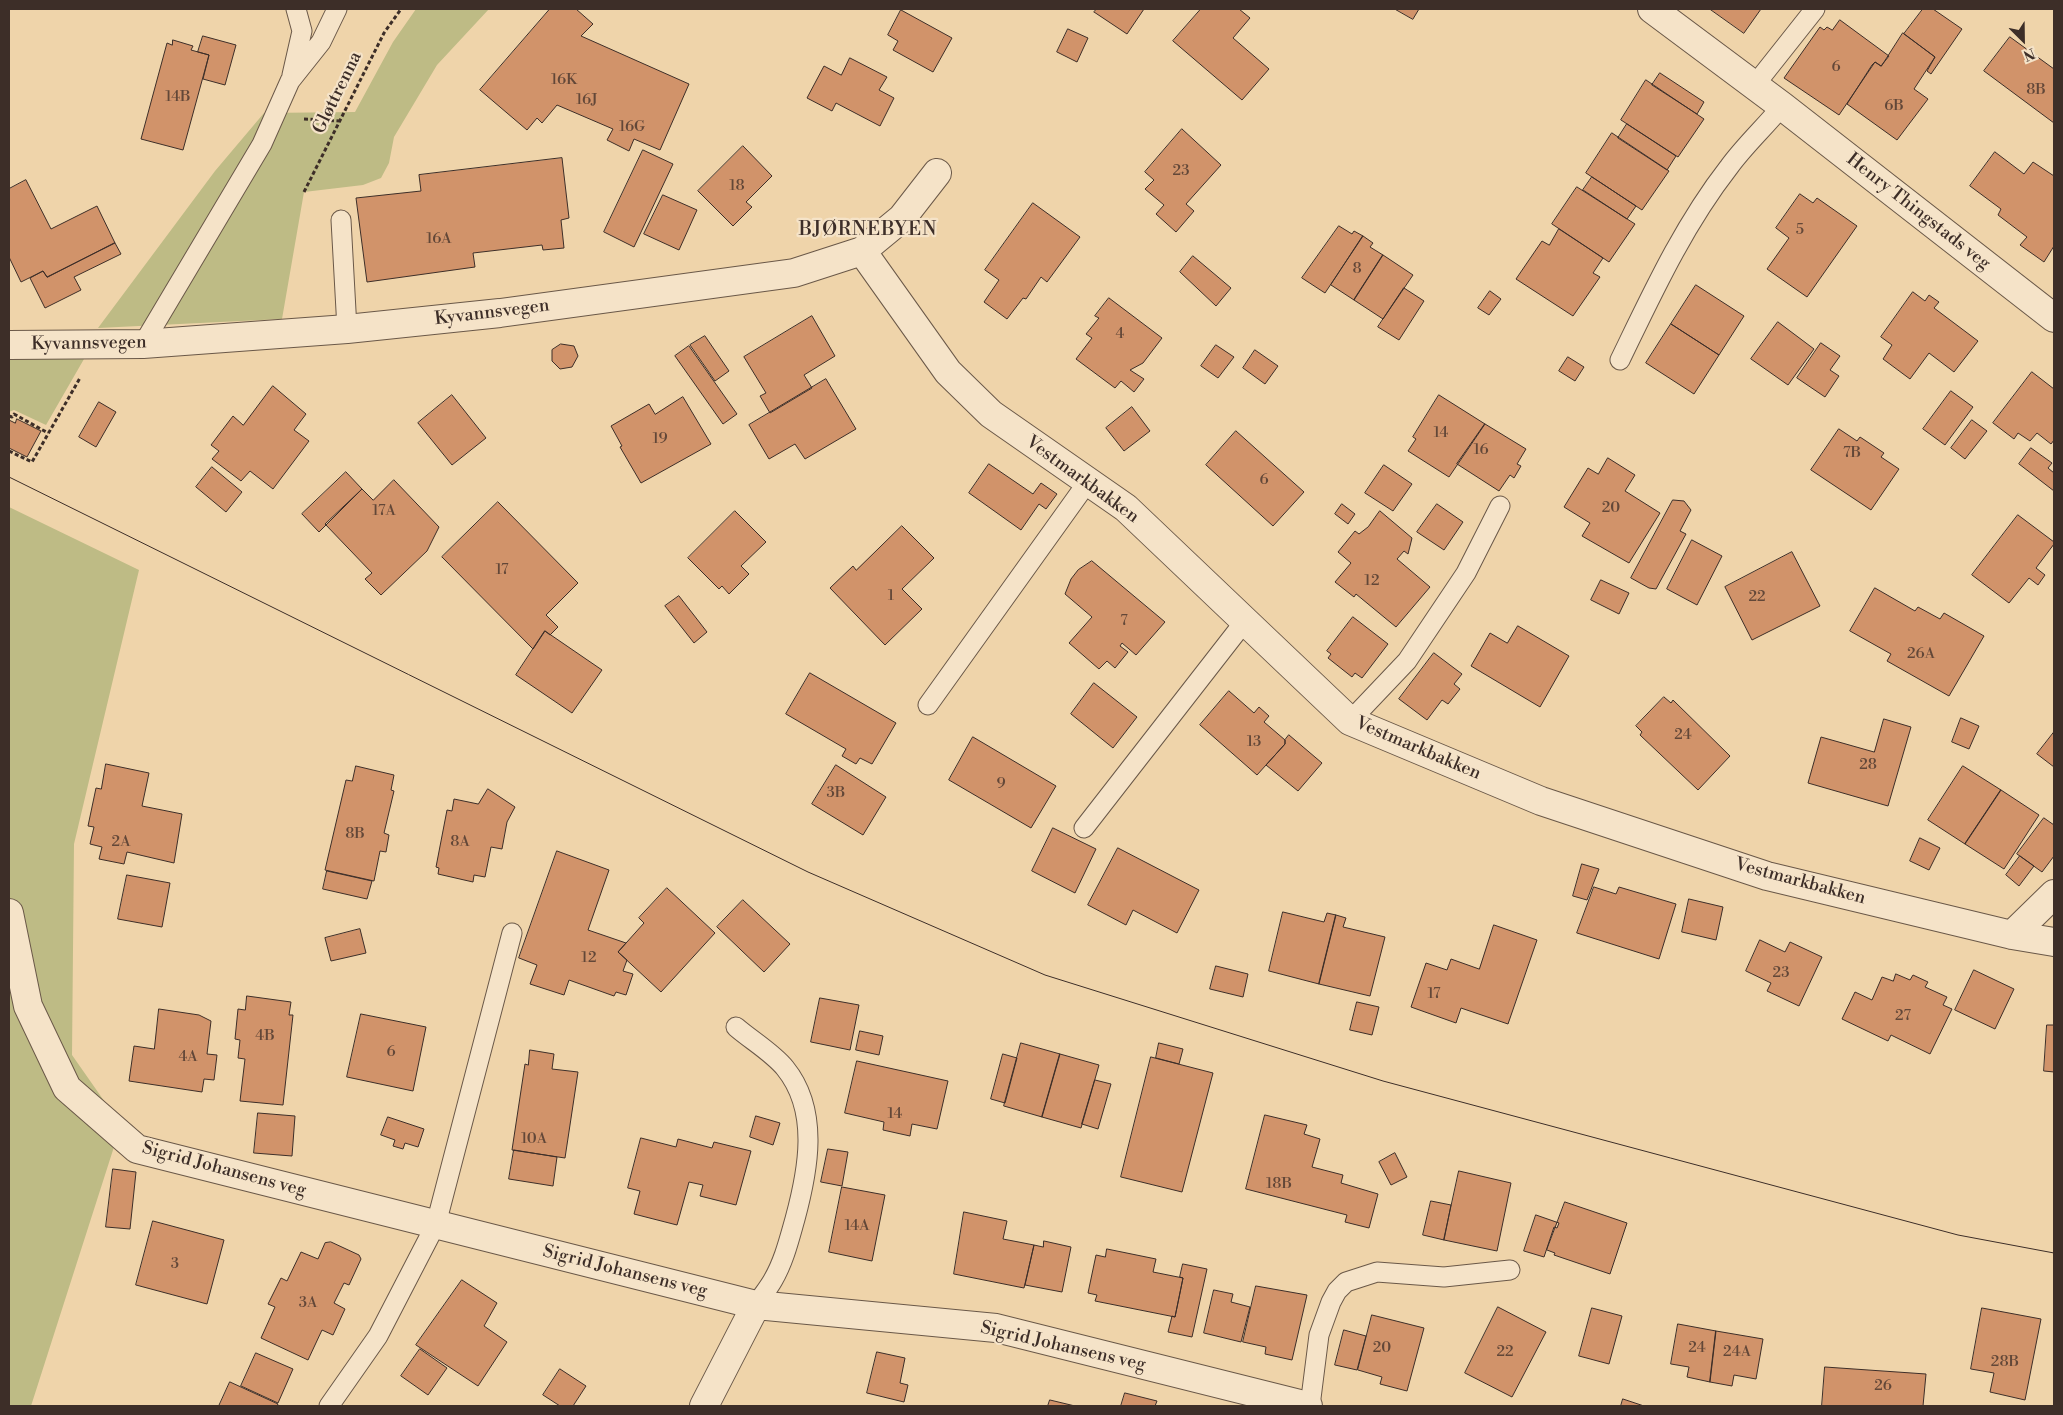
<!DOCTYPE html>
<html>
<head>
<meta charset="utf-8">
<style>
  body { margin:0 }
  #map { position:relative; width:2063px; height:1415px; overflow:hidden; background:#efd4aa; font-family:"Libre Bodoni",serif }
  canvas { display:block }
  .frame { position:absolute; inset:0; border:10px solid #3d2e28; pointer-events:none }
  .north { position:absolute; left:1998px; top:15px; width:50px; height:50px; -webkit-text-stroke:4px #f5e3c8; paint-order:stroke; rotate:157deg; font-size:14px; font-weight:700; line-height:20px; text-align:center; color:#3d2e28 }
  .north::after { content:''; display:block; margin:auto; width:18px; height:22px; background:#3d2e28; clip-path:polygon(50% 0,100% 100%,50% 72%,0 100%) }
</style>
</head>
<body>
<div id="map">
<canvas width="2063" height="1415"></canvas>
<div class="frame"></div>
<div class="north">N</div>
</div>
<script>
const g = document.querySelector('canvas').getContext('2d');
g.lineJoin = 'round';
function fillPath(path, color) {
  g.fillStyle = color;
  g.fill(path, 'evenodd');
}
function stroke(path, color, width, dash) {
  g.strokeStyle = color;
  g.lineWidth = width;
  g.lineCap = dash ? 'butt' : 'round';
  g.setLineDash(dash || []);
  g.stroke(path);
}
function drawText(font, color, halo, rows, align = 'center') {
  g.font = font + ' "Libre Bodoni",serif';
  g.lineWidth = 4.5;
  g.setLineDash([]);
  g.textBaseline = 'middle';
  g.strokeStyle = halo;
  g.fillStyle = color;
  for (const [text, x, y, turn = 0] of rows) {
    g.save();
    g.translate(x, y);
    g.rotate((+turn || 0) * Math.PI / 180);
    g.textAlign = isNaN(turn) ? turn : align;
    if (halo) g.strokeText(text, 0, 0);
    g.fillText(text, 0, 0);
    g.restore();
  }
}
fillPath(new Path2D(`
  M416,9H489L437,65L394,137L389,163L381,178L363,185L304,192L282,319L98,328L215,171L264,113L355,112L393,42Z
  M9,359H84L46,425L14,410L9,412Z
  M9,507L139,570L74,844L72,1055L121,1125L31,1406H9Z`), '#bebb85');
const building = new Path2D(`
  M550,9H576L593,24L581,36L689,84L660,150L634,139L629,151L607,140L613,129L557,105L542,123L537,118L527,130L480,90Z
  M1097,9H1144L1127,34L1094,12Z
  M1201,9H1239L1250,18L1233,38L1269,69L1242,100L1173,41Z
  M1395,9H1419L1413,19Z
  M1710,9H1761L1744,33Z
  M1923,9H1933L1962,29L1931,74L1927,71L1935,57L1904,34Z
  M901,10L952,38L933,72L893,50L898,41L888,35Z
  M1840,20L1889,56L1881,66L1875,62L1839,115L1784,78L1820,27L1824,30L1827,27L1832,30Z
  M1068,29L1088,38L1077,62L1057,52Z
  M1903,33L1935,57L1914,89L1928,99L1897,140L1847,104L1872,65L1875,62L1881,66Z
  M203,36L236,45L225,85L203,79L209,55L198,52Z
  M2010,37L2054,69V123L1984,71Z
  M173,40L193,46L191,50L209,55L183,150L141,139L167,43L172,45Z
  M850,58L887,77L879,90L894,98L880,126L836,103L832,111L807,98L824,66L841,75Z
  M1660,73L1704,102L1697,114L1652,85Z
  M1646,80L1704,119L1678,157L1621,120Z
  M1627,124L1676,156L1667,170L1618,138Z
  M1182,129L1221,165L1186,204L1194,211L1176,232L1156,214L1164,205L1145,189L1154,180L1145,172Z
  M1612,133L1669,171L1642,210L1586,173Z
  M743,146L772,176L746,202L752,207L733,226L698,191Z
  M643,150L673,164L634,247L604,232Z
  M1995,152L2024,174L2033,162L2054,176V246L2044,262L2020,245L2027,237L1998,215L2001,209L1970,186Z
  M562,158L569,218L561,220L564,248L543,250L542,245L473,253L475,267L367,282L356,198L421,191L419,175Z
  M1592,177L1636,206L1627,219L1583,190Z
  M26,180L51,229L97,206L115,243L47,277L43,271L21,282L9,257V189Z
  M1577,187L1635,224L1609,262L1552,224Z
  M1800,194L1813,203L1817,198L1857,226L1807,297L1767,269L1789,238L1776,228Z
  M663,195L697,210L679,250L644,234Z
  M1033,203L1080,237L1047,282L1041,277L1026,299L1023,298L1007,319L984,302L999,280L985,270Z
  M1339,226L1352,234L1354,231L1363,236L1325,293L1302,278Z
  M1559,229L1603,258L1593,273L1600,277L1573,316L1516,279L1542,241L1549,245Z
  M1363,236L1373,243L1370,247L1383,255L1354,300L1331,285Z
  M115,243L121,254L74,277L81,290L45,308L30,278L43,271L47,277Z
  M1383,255L1413,275L1383,319L1354,300Z
  M1193,256L1231,288L1216,306L1180,272Z
  M1696,285L1744,316L1719,355L1671,324Z
  M1404,288L1424,301L1399,340L1378,327Z
  M1490,291L1501,299L1489,315L1478,308Z
  M1913,292L1925,301L1929,295L1939,302L1934,308L1978,341L1954,372L1929,353L1910,379L1883,359L1892,345L1881,337Z
  M1109,298L1162,338L1143,363L1130,370L1144,379L1134,392L1121,381L1115,388L1076,359L1092,338L1086,334L1099,318L1095,316Z
  M812,316L835,356L804,375L812,388L770,413L760,396L766,393L744,357Z
  M1778,322L1814,349L1788,385L1751,359Z
  M1671,324L1719,355L1694,394L1646,363Z
  M705,336L729,371L715,381L690,345Z
  M1821,343L1840,356L1830,370L1839,376L1825,397L1797,378Z
  M561,344L574,346L578,356L572,367L560,369L552,361V350Z
  M1216,345L1234,357L1218,378L1201,366Z
  M689,346L737,414L723,424L675,356Z
  M1255,350L1278,366L1265,384L1243,368Z
  M1568,357L1584,367L1575,381L1559,371Z
  M2032,372L2054,389V440L2051,444L2037,433L2030,441L2018,433L2014,439L1993,423Z
  M826,379L856,429L805,459L795,444L769,459L749,425Z
  M273,386L306,414L294,430L309,441L273,489L250,471L241,481L212,459L219,451L211,445L233,416L243,425Z
  M1951,391L1973,407L1945,445L1923,429Z
  M452,395L486,438L452,465L418,423Z
  M1439,395L1485,424L1449,477L1408,451L1416,439L1413,437Z
  M683,397L711,444L641,483L620,447L622,446L611,426L649,404L655,414Z
  M99,402L116,412L96,447L79,437Z
  M1132,407L1150,431L1124,451L1106,428Z
  M17,419L41,431L27,457L9,448V420L15,423Z
  M1972,420L1987,431L1965,459L1951,448Z
  M1485,424L1526,449L1517,464L1521,466L1514,478L1510,475L1499,491L1457,464Z
  M1839,429L1857,441L1860,437L1884,453L1881,457L1899,469L1871,510L1811,470Z
  M1236,431L1304,492L1273,526L1206,465Z
  M2031,448L2052,463L2048,468L2054,473V491L2019,464Z
  M1608,458L1635,475L1625,491L1660,513L1629,563L1582,536L1590,523L1564,507L1588,468L1598,474Z
  M989,464L1033,494L1041,483L1057,494L1046,509L1039,504L1021,530L969,493Z
  M1384,465L1412,484L1393,511L1365,493Z
  M212,467L242,492L226,512L196,487Z
  M346,472L362,489L319,532L302,514Z
  M394,480L439,527L427,551L381,595L365,579L372,573L325,524L362,489L373,500Z
  M1673,500L1684,501L1691,510L1680,531L1686,534L1656,589L1649,588L1631,578Z
  M498,502L578,583L546,615L558,627L550,635L545,631L533,649L442,557Z
  M1342,504L1355,514L1348,524L1335,514Z
  M1437,504L1463,522L1444,550L1417,532Z
  M735,511L766,542L741,566L749,574L729,594L722,586L719,589L688,558Z
  M1380,511L1412,538L1408,554L1404,551L1397,559L1430,587L1396,627L1356,594L1354,597L1335,582L1351,563L1338,552L1355,531L1359,534L1368,527Z
  M2018,515L2054,542V544L2036,568L2045,575L2038,585L2029,578L2009,603L1972,575Z
  M902,526L934,558L902,589L922,609L885,645L830,588L853,566L856,570Z
  M1692,540L1722,556L1697,605L1667,589Z
  M1792,552L1820,606L1752,640L1725,587Z
  M1092,561L1165,622L1136,655L1122,643L1120,646L1128,652L1115,668L1107,661L1099,669L1069,643L1092,617L1065,594L1071,579L1078,570Z
  M1601,580L1629,593L1619,614L1591,600Z
  M1875,588L1915,611L1918,607L1940,619L1944,613L1984,636L1949,696L1887,661L1891,654L1850,631Z
  M679,596L707,632L694,643L665,606Z
  M1353,617L1388,644L1362,678L1355,673L1352,677L1328,658L1331,654L1327,651Z
  M1518,626L1569,656L1540,707L1471,666L1490,633L1507,643Z
  M545,631L602,670L572,713L516,675Z
  M1434,653L1462,674L1454,684L1460,689L1448,704L1442,700L1427,720L1399,699Z
  M810,673L896,723L872,764L860,758L856,764L842,756L846,749L786,714Z
  M1094,683L1137,717L1113,748L1071,714Z
  M1229,691L1254,713L1259,707L1269,716L1264,722L1285,740V744L1257,775L1200,725Z
  M1664,697L1671,703L1673,700L1730,756L1698,790L1640,735L1642,732L1636,726Z
  M1961,718L1979,726L1969,749L1952,742Z
  M1884,719L1911,727L1888,806L1808,783L1821,737L1874,752Z
  M2054,732V767L2037,754Z
  M1289,735L1322,763L1298,791L1266,765L1285,744V740Z
  M973,737L1056,786L1031,828L949,780Z
  M106,764L149,773L142,806L182,814L174,863L127,852L124,864L99,859L102,847L90,844L94,827L88,826L96,788L101,789Z
  M836,765L886,797L863,835L812,804Z
  M356,766L394,775L391,790L394,791L384,833L389,835L386,852L380,851L374,881L325,870L346,780L352,781Z
  M1963,766L2001,790L1965,844L1928,820Z
  M488,789L515,807L507,822L502,849L491,847L485,877L474,875L473,882L438,874L439,868L436,867L447,810L452,811L454,799L478,804Z
  M2001,790L2039,815L2004,869L1965,844Z
  M2044,818L2054,825V856L2042,872L2017,854Z
  M1053,828L1096,849L1075,893L1032,871Z
  M1920,838L1940,848L1929,870L1910,861Z
  M1118,848L1199,890L1177,933L1133,910L1126,925L1088,905Z
  M557,851L609,870L588,930L626,943L618,952L627,960L623,971L633,974L626,995L616,992L614,996L569,980L564,995L530,984L537,965L519,958Z
  M2020,856L2034,866L2019,886L2006,875Z
  M1582,864L1599,869L1587,900L1573,896Z
  M327,871L372,881L367,899L323,889Z
  M127,875L170,883L162,927L118,919Z
  M1594,887L1616,894L1619,887L1676,904L1659,959L1577,933Z
  M667,888L715,933L661,992L618,952L644,923L639,918Z
  M1689,899L1723,907L1716,940L1682,932Z
  M743,900L790,944L764,972L717,927Z
  M1283,912L1324,922L1327,913L1336,915L1319,984L1269,971Z
  M1336,915L1346,918L1343,927L1385,937L1370,996L1319,984Z
  M1494,925L1537,940L1508,1024L1461,1008L1456,1023L1411,1007L1426,963L1447,970L1451,959L1479,969Z
  M360,929L366,953L331,961L325,938Z
  M1760,940L1785,952L1790,942L1822,957L1799,1006L1767,991L1771,983L1746,971Z
  M1216,966L1248,974L1243,997L1210,989Z
  M1974,970L2014,989L1995,1029L1955,1010Z
  M1896,974L1910,980L1913,975L1928,982L1925,987L1947,997L1943,1005L1952,1009L1930,1054L1891,1035L1888,1041L1842,1019L1855,992L1872,1000L1882,977L1893,981Z
  M247,996L291,1002L289,1015H293L283,1105L240,1101L245,1059L238,1058L240,1040L235,1039L238,1009L245,1010Z
  M820,998L859,1005L850,1050L811,1042Z
  M1357,1002L1379,1007L1372,1035L1350,1030Z
  M159,1009L199,1015L211,1021L207,1054L217,1055L214,1080L204,1079L202,1092L129,1081L134,1046L154,1049Z
  M361,1014L426,1027L413,1091L347,1077Z
  M2047,1025H2054V1072L2044,1071Z
  M860,1031L883,1036L879,1055L856,1050Z
  M1021,1043L1060,1054L1042,1117L1004,1106Z
  M1159,1043L1183,1049L1179,1064L1156,1058Z
  M530,1050L554,1054L552,1069L578,1072L565,1158L512,1150L525,1064L528,1065Z
  M1003,1054L1017,1058L1005,1103L991,1099Z
  M1060,1054L1099,1065L1081,1128L1042,1117Z
  M1151,1057L1213,1073L1182,1192L1121,1177Z
  M857,1061L948,1081L937,1129L912,1124L910,1136L883,1130L884,1122L845,1113Z
  M1095,1080L1111,1084L1098,1129L1082,1124Z
  M258,1113L295,1116L292,1156L254,1153Z
  M1265,1115L1307,1125L1304,1134L1320,1139L1312,1167L1343,1175L1341,1183L1378,1194L1369,1228L1345,1222L1347,1215L1246,1189Z
  M756,1116L780,1123L773,1145L750,1137Z
  M388,1117L424,1129L418,1147L405,1143L403,1149L393,1146L395,1140L381,1135Z
  M641,1138L676,1147L678,1139L712,1148L714,1142L751,1151L736,1205L700,1196L703,1185L689,1182L677,1225L634,1214L640,1191L628,1188Z
  M828,1149L848,1152L842,1186L821,1182Z
  M514,1150L557,1157L553,1186L509,1179Z
  M1395,1153L1407,1177L1391,1185L1379,1162Z
  M113,1169L136,1172L130,1229L106,1227Z
  M1459,1171L1511,1183L1497,1251L1444,1240Z
  M842,1187L885,1195L872,1261L829,1252Z
  M1431,1201L1451,1205L1444,1240L1423,1235Z
  M1565,1202L1627,1223L1610,1274L1554,1255L1555,1253L1547,1250Z
  M964,1212L1007,1221L1003,1239L1034,1245L1024,1288L954,1274Z
  M1536,1215L1559,1223L1557,1228L1554,1227L1544,1257L1524,1251Z
  M153,1221L224,1240L207,1304L136,1285Z
  M1044,1241L1071,1247L1062,1292L1025,1285L1034,1245L1043,1247Z
  M331,1242L359,1255L361,1259L349,1285L344,1283L334,1303L345,1309L333,1335L322,1330L308,1360L261,1338L275,1307L268,1304L281,1278L287,1281L301,1252L318,1259L325,1243Z
  M1107,1249L1156,1259L1153,1272L1183,1278L1175,1317L1095,1301L1097,1295L1088,1293L1096,1255L1105,1257Z
  M1183,1264L1207,1269L1192,1337L1168,1332L1172,1316L1175,1317L1183,1278L1180,1277Z
  M462,1280L497,1303L484,1326L507,1342L478,1386L416,1345Z
  M1256,1286L1307,1295L1292,1360L1265,1354L1266,1347L1243,1342Z
  M1214,1290L1233,1294L1231,1302L1250,1307L1241,1342L1204,1333Z
  M1498,1307L1546,1332L1512,1397L1465,1373Z
  M1592,1308L1622,1316L1609,1364L1579,1356Z
  M1982,1308L2041,1319L2025,1400L1990,1392L1994,1373L1971,1369Z
  M1372,1315L1424,1328L1407,1391L1380,1384L1382,1377L1358,1370Z
  M1678,1324L1716,1331L1710,1382L1687,1377L1689,1367L1671,1364Z
  M1344,1330L1366,1336L1357,1370L1335,1365Z
  M1716,1331L1763,1339L1756,1379L1734,1375L1732,1386L1710,1382Z
  M420,1349L447,1368L428,1395L401,1376Z
  M877,1352L905,1358L900,1383L908,1385L904,1402L867,1393Z
  M256,1353L293,1369L278,1403L241,1386Z
  M1825,1367L1926,1374L1923,1406H1822Z
  M560,1369L586,1386L573,1406H560L543,1395Z
  M230,1382L278,1404L277,1406H219Z
  M1125,1393L1157,1401L1155,1406H1121Z
  M1623,1399L1644,1406H1621Z
  M1050,1400L1075,1406H1048Z`);
fillPath(building, '#d1936a');
stroke(building, '#3d2e28', 1);
const service = new Path2D(`
  M292,75L302,31L296,9
  M1754,86L1815,9
  M341,220L347,329
  M143,344L262,144L290,81L321,42L337,9
  M1620,360C1652,294 1683,226 1729,167C1745,145 1765,127 1782,106
  M928,705L1087,483
  M1350,721L1407,661L1466,573L1500,506
  M1084,828L1245,621
  M736,1027C751,1040 773,1053 785,1068C820,1111 808,1171 795,1219C789,1240 784,1261 773,1280C768,1289 761,1297 756,1305
  M329,1406L378,1336L436,1224L512,933
  M1310,1406L1319,1335L1331,1302L1337,1291L1346,1282L1377,1272L1444,1277L1510,1270`);
const minor = new Path2D(`
  M1652,9L1782,106L2054,318
  M862,251L948,372L991,414L1126,508L1350,721L1541,801L1767,876L2012,935L2054,942
  M9,345L143,344L347,329L500,313L794,273L862,251L902,218L937,173
  M9,913L28,1006L67,1088L137,1149L756,1305L996,1328L1308,1406
  M2012,935L2054,894
  M704,1406L756,1305`);
stroke(service, '#6a5848', 21);
stroke(minor, '#6a5848', 30);
stroke(new Path2D(`
  M304,119L340,121
  M304,192L384,33L401,9
  M9,416L12,417L14,414L48,433
  M9,451L32,462L80,378`), '#3d2e28', 3, [4, 2.5]);
stroke(service, '#f5e3c8', 19);
stroke(minor, '#f5e3c8', 28);
stroke(new Path2D(`
  M9,477L808,872L1045,975L1383,1081L1958,1235L2054,1253`), '#3d2e28', 1);
drawText('15px', '#624738', null, [
  ["6",1836,67],
  ["16K",564,80],
  ["8B",2036,90],
  ["14B",178,97],
  ["16J",587,100],
  ["6B",1894,106],
  ["16G",632,127],
  ["23",1181,171],
  ["18",737,186],
  ["5",1800,230],
  ["16A",439,239],
  ["8",1357,269],
  ["4",1120,334],
  ["14",1441,433],
  ["19",660,439],
  ["16",1481,450],
  ["7B",1852,453],
  ["6",1264,480],
  ["20",1611,508],
  ["17A",384,511],
  ["17",502,570],
  ["12",1372,581],
  ["1",891,596],
  ["22",1757,597],
  ["7",1124,621],
  ["26A",1921,654],
  ["24",1683,735],
  ["13",1254,742],
  ["28",1868,765],
  ["9",1001,784],
  ["3B",836,793],
  ["8B",355,834],
  ["2A",121,842],
  ["8A",460,842],
  ["12",589,958],
  ["23",1781,973],
  ["17",1434,994],
  ["27",1903,1016],
  ["4B",265,1036],
  ["6",391,1052],
  ["4A",188,1057],
  ["14",895,1114],
  ["10A",534,1139],
  ["18B",1279,1184],
  ["14A",857,1226],
  ["3",175,1264],
  ["3A",308,1303],
  ["20",1382,1348],
  ["24",1697,1348],
  ["22",1505,1352],
  ["24A",1737,1352],
  ["28B",2005,1362],
  ["26",1883,1386]
]);
drawText('18px', '#3d2e28', '#f5e3c8', [
  ["Gløttrenna",338,93,-64],
  ["Henry Thingstads veg",1918,212,38],
  ["Kyvannsvegen",492,313,-7],
  ["Kyvannsvegen",89,344,-1],
  ["Vestmarkbakken",1082,480,36],
  ["Vestmarkbakken",1418,749,23],
  ["Vestmarkbakken",1800,882,15],
  ["Sigrid Johansens veg",224,1170,15],
  ["Sigrid Johansens veg",625,1272,14],
  ["Sigrid Johansens veg",1063,1347,13]
]);
g.letterSpacing = '1px';
drawText('19px', '#3d2e28', '#f5e3c8', [
  ["BJØRNEBYEN",868,230]
]);
g.letterSpacing = '0px';
</script>
</body>
</html>
